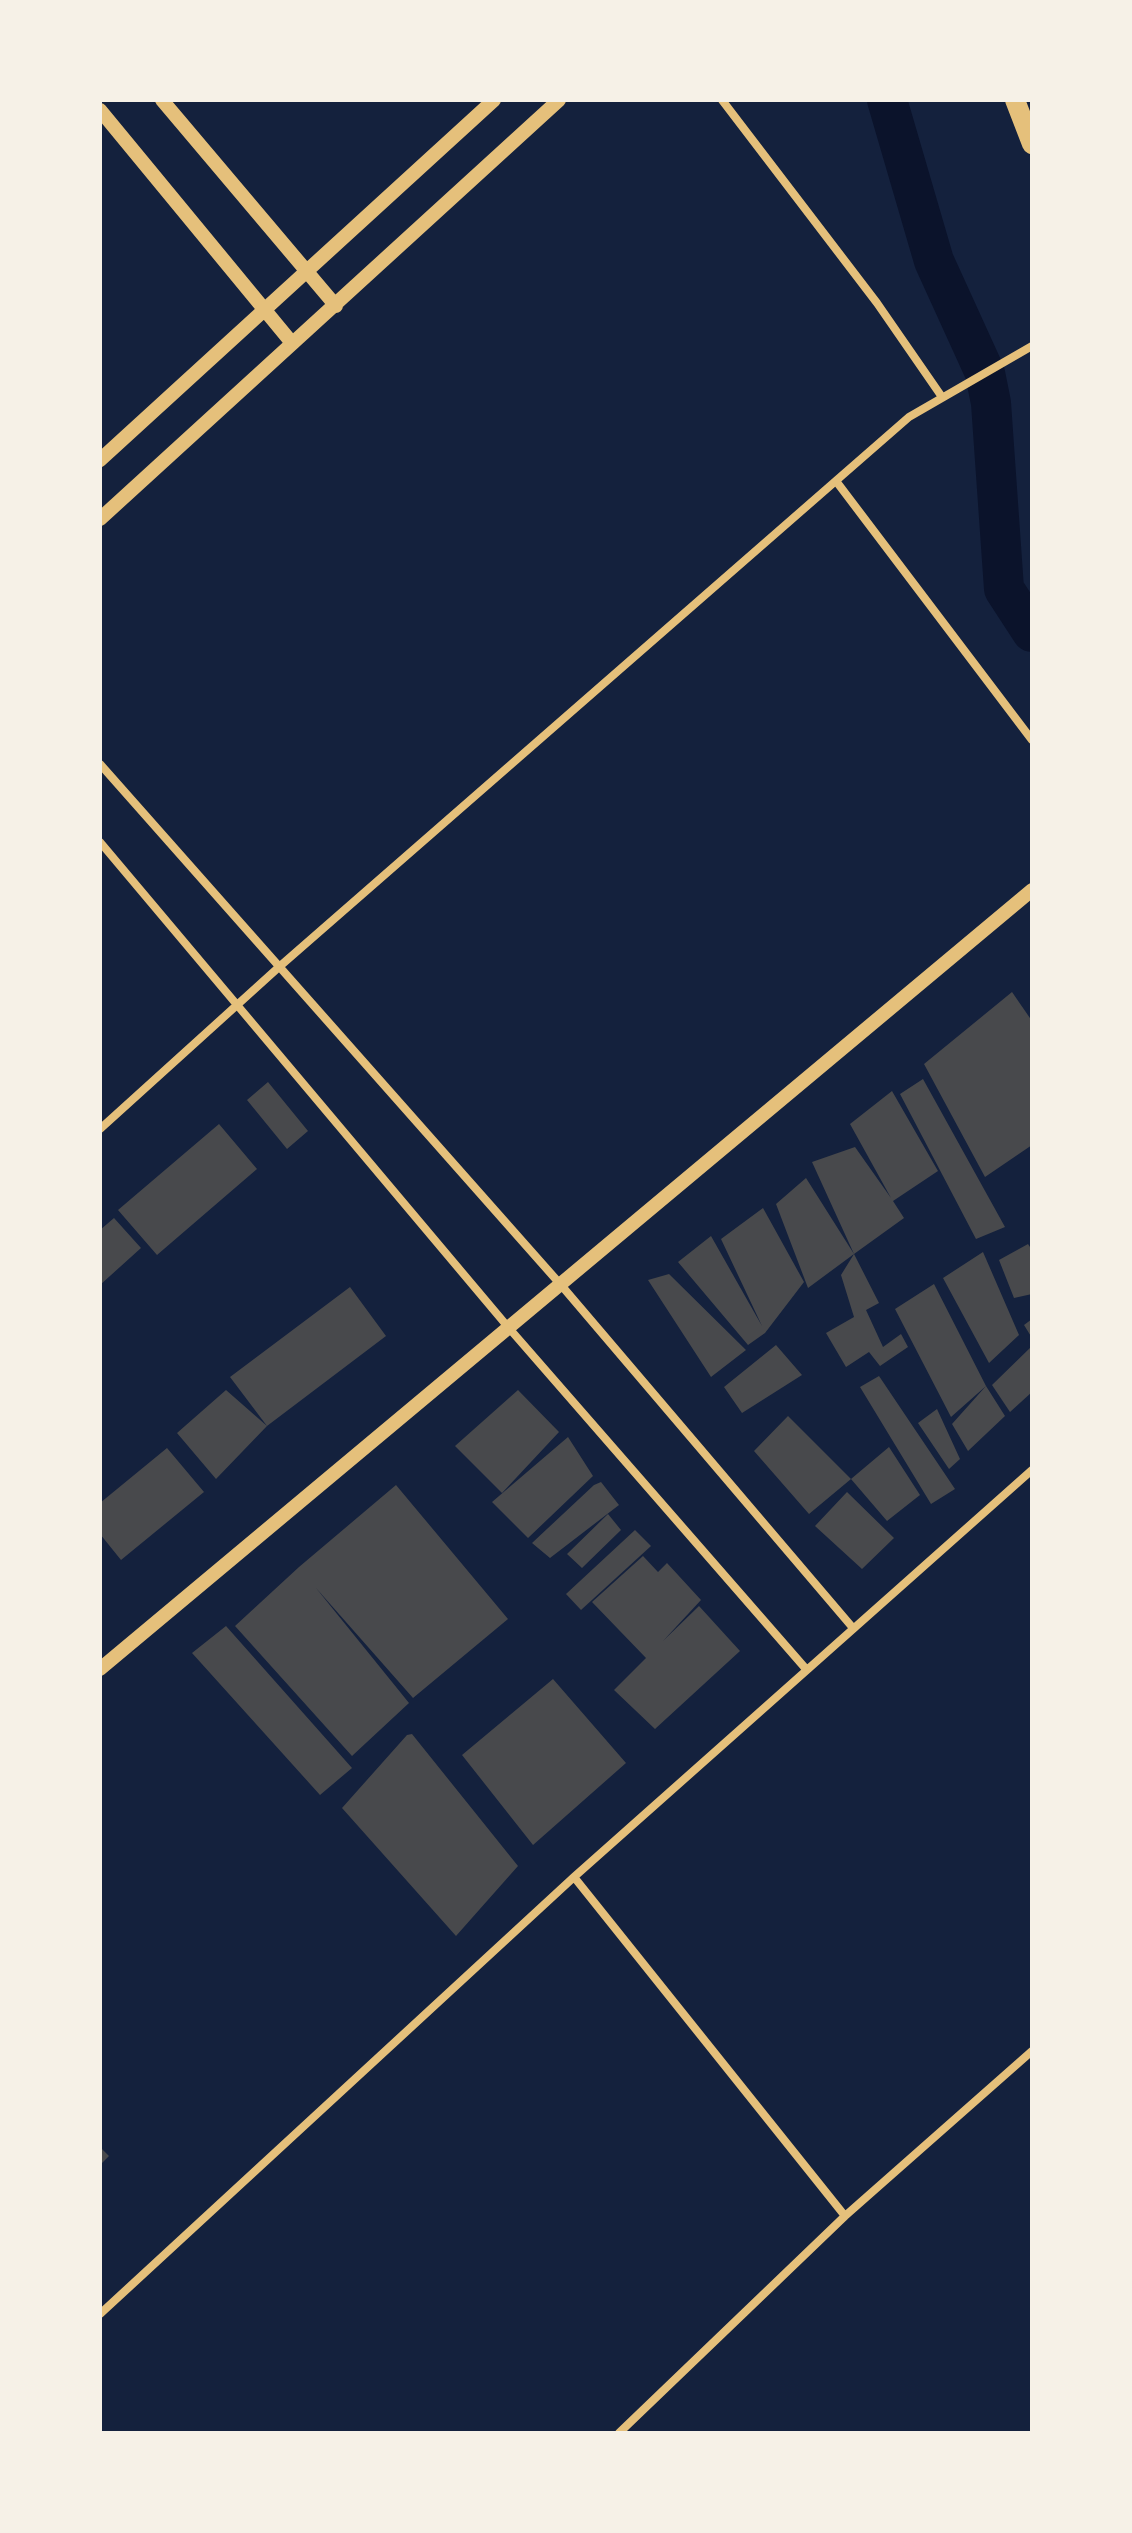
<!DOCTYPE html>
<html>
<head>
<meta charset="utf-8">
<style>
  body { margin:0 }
  #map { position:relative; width:1132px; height:2533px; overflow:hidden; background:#14213d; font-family:"DM Sans",sans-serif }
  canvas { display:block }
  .frame { position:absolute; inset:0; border:102px solid #f6f1e7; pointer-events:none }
</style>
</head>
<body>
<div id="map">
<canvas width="1132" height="2533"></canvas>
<div class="frame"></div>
</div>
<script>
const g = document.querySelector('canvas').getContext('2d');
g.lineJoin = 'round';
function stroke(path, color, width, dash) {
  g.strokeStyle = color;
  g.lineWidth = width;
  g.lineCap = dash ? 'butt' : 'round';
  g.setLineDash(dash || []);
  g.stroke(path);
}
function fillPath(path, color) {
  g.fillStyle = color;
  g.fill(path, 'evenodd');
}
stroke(new Path2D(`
  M887,100L934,261L985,373L991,403L1004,589L1032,632`), '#0b132b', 40);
fillPath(new Path2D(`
  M1012,992L1032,1021V1145L985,1177L924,1064Z
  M923,1079L1005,1227L976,1239L900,1094Z
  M268,1082L308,1131L287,1149L247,1100Z
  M892,1091L938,1171L893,1201L904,1218L854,1254L812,1162L855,1147L891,1198L850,1124Z
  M219,1124L257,1169L157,1255L118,1210Z
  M806,1178L854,1254L808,1288L776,1204Z
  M763,1208L804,1282L765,1333L748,1345L678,1262L711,1236L762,1326L721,1239Z
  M114,1218L141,1248L100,1285V1230Z
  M1028,1244L1032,1250V1294L1014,1298L999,1260Z
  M983,1252L1019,1335L989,1363L943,1278Z
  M854,1254L879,1303L866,1310L883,1347L901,1334L908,1347L880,1366L869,1352L846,1367L826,1333L854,1317L841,1275Z
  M669,1274L746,1350L711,1377L648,1280Z
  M934,1284L986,1386L951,1417L895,1309Z
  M350,1287L386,1336L267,1426L230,1377Z
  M1032,1319V1338L1024,1325Z
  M776,1345L802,1375L742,1413L724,1387Z
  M1032,1346V1392L1010,1412L992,1385Z
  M879,1376L955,1489L931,1504L860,1387Z
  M986,1386L1005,1416L968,1451L952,1424Z
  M226,1390L267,1426L216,1479L177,1433Z
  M518,1390L559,1432L502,1493L455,1446Z
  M937,1409L960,1459L949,1469L918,1423Z
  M788,1416L851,1479L889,1447L920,1495L887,1521L851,1479L809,1514L754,1451Z
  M568,1437L593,1476L528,1538L492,1502Z
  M167,1448L204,1492L121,1560L100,1534V1503Z
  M601,1482L619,1505L550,1558L532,1543L594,1485Z
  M396,1485L508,1619L413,1698L316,1588L409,1703L352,1756L235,1626L299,1567Z
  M847,1492L894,1538L862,1569L815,1526Z
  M608,1514L621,1530L582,1568L567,1554Z
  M635,1530L651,1546L581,1610L566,1594Z
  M643,1556L658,1572L667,1563L701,1600L663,1641L699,1606L740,1651L655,1729L614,1690L646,1658L592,1602Z
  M226,1626L352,1768L320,1795L192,1653Z
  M553,1679L626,1763L533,1845L462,1755Z
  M412,1734L518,1866L456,1936L342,1808L407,1735Z
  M100,2147L109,2156L100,2165Z`), '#48494c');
stroke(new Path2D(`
  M722,100L877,303L942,397
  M836,481L1032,740
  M100,764L561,1285L853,1628
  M100,842L508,1327L806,1669
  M100,1129L279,967L909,417L1032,346
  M574,1877L845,2216
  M100,2314L574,1877L1032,1470
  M619,2433L845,2216L1032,2051`), '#e5c07b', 8);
stroke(new Path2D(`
  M162,100L336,306
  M100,110L292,343
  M100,460L494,100
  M100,519L559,100
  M100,1669L1032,890`), '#e5c07b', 14);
stroke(new Path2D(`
  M1015,100L1032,144`), '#e5c07b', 20);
</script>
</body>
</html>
